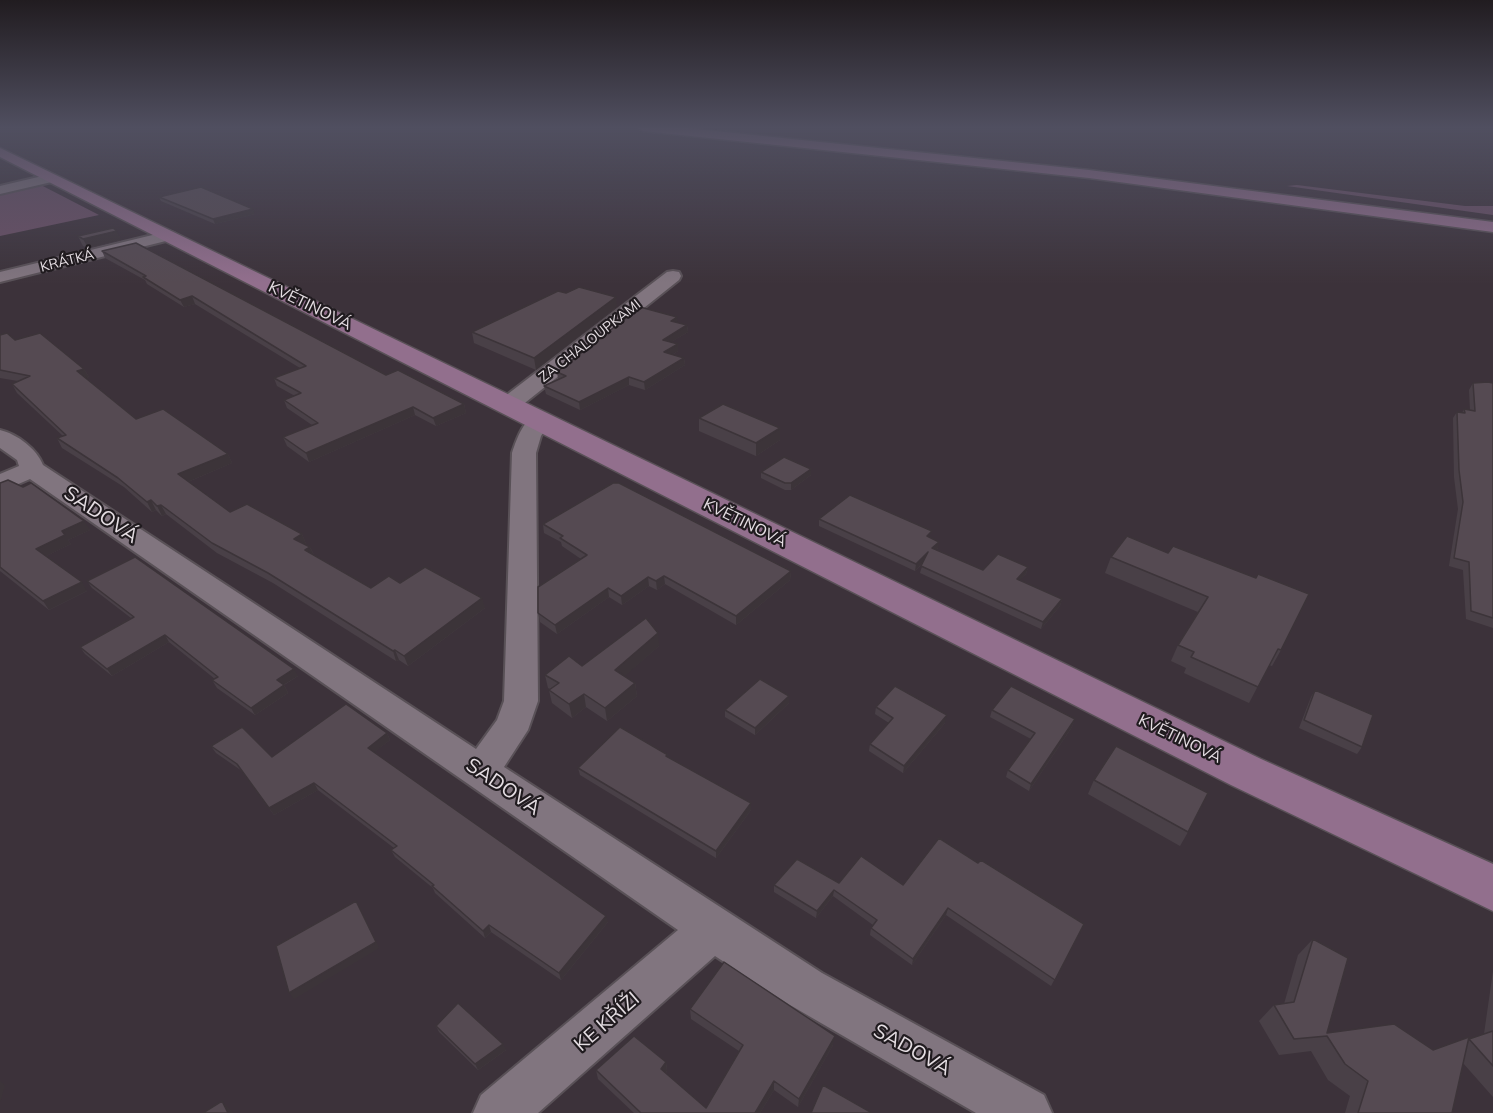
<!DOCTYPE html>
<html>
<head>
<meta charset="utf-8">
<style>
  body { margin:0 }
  canvas { display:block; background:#3c323a }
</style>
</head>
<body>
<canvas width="1493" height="1113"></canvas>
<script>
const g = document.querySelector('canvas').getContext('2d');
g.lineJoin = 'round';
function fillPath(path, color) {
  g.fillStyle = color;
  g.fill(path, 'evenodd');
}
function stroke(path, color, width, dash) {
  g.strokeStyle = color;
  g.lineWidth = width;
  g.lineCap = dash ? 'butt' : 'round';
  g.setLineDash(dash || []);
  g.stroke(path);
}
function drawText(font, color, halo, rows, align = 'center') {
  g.font = font + ' Mulish,sans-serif';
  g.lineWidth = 4.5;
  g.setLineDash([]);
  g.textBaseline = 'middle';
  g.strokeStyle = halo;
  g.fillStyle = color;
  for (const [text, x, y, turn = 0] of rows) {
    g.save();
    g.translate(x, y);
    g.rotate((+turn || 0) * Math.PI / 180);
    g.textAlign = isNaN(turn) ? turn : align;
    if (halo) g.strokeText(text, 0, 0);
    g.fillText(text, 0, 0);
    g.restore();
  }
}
fillPath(new Path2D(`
  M37,183L99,215L0,236V192Z
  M1297,185L1465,206H1493V215L1287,186Z`), '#6b5066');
const minor = new Path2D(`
  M51,174L57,178L56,181L0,194V186Z
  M169,231L174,233L177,236L174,239L0,282V272Z
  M673,271L679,272L681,276L679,280L516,410L508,412L500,410L497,405L500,400L667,272Z
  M541,413L549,415L552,420L541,436L536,453L538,701L528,730L504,767L822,973L1044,1095L1052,1113H976L790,1005L715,956L538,1113H473L481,1095L678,930L30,479L0,492V474L19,466L17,460L0,448V430C17,434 37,449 43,465L476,749L497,720L504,701L512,453C517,438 524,417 541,413Z`);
const secondary = new Path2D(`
  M637,127H677L1089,170L1493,222V232L1089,178L643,131Z
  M0,148L1261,759L1493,864V911L1231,785L0,157Z`);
stroke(minor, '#595157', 4);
stroke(secondary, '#595157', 3);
fillPath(minor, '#81757f');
fillPath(secondary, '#926f8d');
fillPath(new Path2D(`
  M159,197L255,214L215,224L161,201Z
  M78,236L121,240L88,248L83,246Z
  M102,251L386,375L464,404L466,413L436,426L415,415L309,462L287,446L283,437L312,425L287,408L284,400L295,396L277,386L274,378L300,368L195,304L184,307L147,284L145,280L105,258Z
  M617,307L536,370L474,343L472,332Z
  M678,323L687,325L688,332L671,342L678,351L672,355L684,358L685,365L645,390L629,385L580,410L546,394L544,386L558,379L557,372Z
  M0,335L15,340L84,369L89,377L86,378L136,419L228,454L232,463L188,482L230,512L302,534L306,544L305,545L310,547L314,555L371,588L400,583L485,608L408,666L399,660L396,661L273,583L217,553L166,514L162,516L156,510L152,512L124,487L62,448L57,438L63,436L17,393L12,384L18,381L0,378Z
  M1473,383H1493V628L1466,619L1463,570L1449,566L1458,509L1454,477L1453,418L1457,412L1462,413L1464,409L1470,410L1469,390Z
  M699,418L780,428V440L756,456L699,431Z
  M761,472L811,475L791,490H785L761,478Z
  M0,483L90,530L68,540L71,544L46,556L87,591L49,610L0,571Z
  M819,519L931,538L938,548L936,550L983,570L1028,567L1026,574L1020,580L1062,599L1060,606L1041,629L920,573L923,563L915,571L819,526Z
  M543,524L791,571L790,580L736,625L665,584L657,590L649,586L622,605L609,597L557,634L540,622L538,613L581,559L562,546L561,542L544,533Z
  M1127,536L1281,650L1272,666L1269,665L1249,703L1184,673L1186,668L1171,661L1178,645L1198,612L1105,573L1111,557Z
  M87,581L298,676L284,685L288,693L255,715L217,688L212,680L215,679L169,642L112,676L85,654L80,647L131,618L92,588Z
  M659,646L624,676L635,683L637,696L607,721L586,707L572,718L552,703L549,690L550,689L548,688L545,675Z
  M1315,690L1362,747L1357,754L1299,728L1311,697Z
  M789,703L755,735L725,717V710Z
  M876,707L945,723L903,773L869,751L870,744L889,723L875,714Z
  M992,710L1075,719L1072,727L1029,791L1006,777L1008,770L1031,739L990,717Z
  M387,733L390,740L374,752L608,922L561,980L491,932L485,938L435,893L433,888L395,857L391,850L394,848L318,790L274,815L242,771L216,753L211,746L272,757Z
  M669,758L751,803V810L716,858L580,775L578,768Z
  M1094,780L1188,832L1180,846L1088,794Z
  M978,863L1084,924L1051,986L946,915L912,965L870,935L871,928L873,925L833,896L816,918L774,892V885L839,883L903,885Z
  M1313,939L1327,1033L1433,1050L1484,1034L1493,971V1097L1463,1063L1452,1113H1345L1350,1096L1328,1080L1311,1051L1279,1055L1259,1021L1274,1005L1284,1004L1298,955Z
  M690,1009L833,1045L798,1107L774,1090L760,1113H634L598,1079L596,1070L666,1062L667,1071L666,1073L706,1108L739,1051L691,1019Z
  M436,1026L506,1050L478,1070L439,1032Z`), '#494047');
fillPath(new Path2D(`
  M253,209L255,214L215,224L213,219Z
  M117,231L121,240L88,248L83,239Z
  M192,296L195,304L184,307L180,300Z
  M616,297L617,307L536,370L534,358Z
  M677,317L678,324L671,321Z
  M687,325L688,332L663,347V340Z
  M678,344V351L664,360V352Z
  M684,358L685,365L645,390L644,382Z
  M84,369L89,377L82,380L77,371Z
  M629,377V385L580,410L579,402Z
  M464,404L466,413L436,426L433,418Z
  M413,407L415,415L309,462L306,453Z
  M780,428V440L756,456V443Z
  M228,454L232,463L183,484L178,474Z
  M811,469V475L791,490V483Z
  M151,500L156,510L152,512L147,502Z
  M161,505L166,514L162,516L157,506Z
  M84,521L90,530L68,540L71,544L42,558L36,549L62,531Z
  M302,534L306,544L299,549L294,539Z
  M939,542L938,548L931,555L932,548Z
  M310,547L315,557L305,550Z
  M928,552L926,559L915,571L916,564Z
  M1028,567L1026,574L1016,586L1017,579Z
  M791,571L790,580L736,625V616Z
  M664,576L665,584L657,590L656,581Z
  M648,577L649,586L622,605L621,596Z
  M82,582L87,591L49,610L43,601Z
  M608,588L609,597L557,634L555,625Z
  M482,598L485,608L408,666L404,656Z
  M1062,599L1060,606L1041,629L1043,622Z
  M658,633L659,646L617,683L615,670Z
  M165,635L169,642L112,676L107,669Z
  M395,650L399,660L396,661L393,651Z
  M294,669L298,676L280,687L277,680Z
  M635,683L637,696L607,721L605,708Z
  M284,685L288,693L255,715L251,708Z
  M584,694L586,707L572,718L569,704Z
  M789,696V703L755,735V728Z
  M947,715L945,723L903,773L904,766Z
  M1075,719L1072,727L1029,791L1031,784Z
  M387,733L390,740L371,755L368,748Z
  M314,783L318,790L274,815L269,808Z
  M751,803V810L716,858V851Z
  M834,890L833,896L816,918L817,911Z
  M356,901L379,948L294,999L289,993Z
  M948,908L946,915L912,965L913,959Z
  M606,916L608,922L561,980L559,973Z
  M489,925L491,932L485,938L483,931Z
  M835,1036L833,1045L798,1107L799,1099Z
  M503,1044L506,1050L478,1070L475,1064Z
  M666,1062L667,1071L662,1078L661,1069Z
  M0,1081L5,1085L0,1103Z
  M774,1081V1090L760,1113H755Z
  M222,1101L234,1113H228Z`), '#3c3439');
const building = new Path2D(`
  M201,187L253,209L213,219L159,197Z
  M113,228L117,231L83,239L78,236Z
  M136,243L386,375L398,370L464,404L433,418L413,407L306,453L283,437L318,423L284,400L301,393L274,378L306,366L192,296L180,300L143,277L146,276L102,251Z
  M579,287L616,297L534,358L472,332L558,291L566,293Z
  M640,307L677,317L671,321L687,325L663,340L678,344L664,352L684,358L644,382L629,377L579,402L544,386L566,376L557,372Z
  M7,333L15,340L40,333L84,369L77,371L136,419L163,409L228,454L178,474L230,512L247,504L302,534L294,539L310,547L305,550L371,588L389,576L400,583L425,567L482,598L404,656L395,650L393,651L268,573L212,543L161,505L157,506L151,500L147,502L118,478L57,438L66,435L12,384L30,376L0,370V335Z
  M1488,382L1493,383V618L1471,611L1469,562L1454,558L1463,502L1459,470L1457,412L1465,413L1464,409L1475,411L1473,383Z
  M723,404L780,428L756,443L699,418Z
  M784,457L811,469L791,483H785L761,472Z
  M8,480L23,487L31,483L84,521L62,531L65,535L36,549L82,582L43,601L0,567V483Z
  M613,483H619L791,571L736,616L664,576L656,581L648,577L621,596L608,588L555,625L538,613V587L587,555L560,538L563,536L543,524Z
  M850,495L932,531L927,536L939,542L932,548L983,570L998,554L1028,567L1017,579L1062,599L1043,622L921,566L928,552L916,564L819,519Z
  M1127,536L1168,553L1173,546L1256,578L1258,574L1309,594L1281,650L1278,649L1258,687L1191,657L1194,652L1178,645L1208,597L1111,557Z
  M135,557L294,669L277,680L284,685L251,708L212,680L218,677L165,635L107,669L80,647L134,617L87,581Z
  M646,618L658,633L615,670L635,683L605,708L584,694L569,704L549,690L559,683L545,675L569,656L582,666Z
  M760,679L789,696L755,728L725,710Z
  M895,686L947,715L904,766L870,744L893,718L876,707Z
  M1011,686L1075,719L1031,784L1008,770L1035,733L992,710Z
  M1315,690L1373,715L1362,747L1304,720Z
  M346,704L387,733L368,748L606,916L559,973L489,925L483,931L432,886L434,885L391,850L397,846L314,783L269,808L237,764L211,746L242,727L272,757Z
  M620,727L668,755L666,756L751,803L716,851L578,768Z
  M1116,746L1208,793L1188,832L1094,780Z
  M939,838L978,863L981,860L1084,924L1055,980L948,908L913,959L871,928L877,920L834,890L817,911L774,885L797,859L839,883L861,856L903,885Z
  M356,901L376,942L289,993L276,946Z
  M1313,939L1348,958L1327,1033L1394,1024L1433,1050L1469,1037L1452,1113H1358L1368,1081L1345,1064L1327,1036L1294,1039L1274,1005L1294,1002Z
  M724,962L835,1036L799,1099L774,1081L755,1113H641L596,1070L634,1036L666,1062L661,1069L706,1108L743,1045L690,1009Z
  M458,1003L503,1044L475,1064L436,1026Z
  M1493,1031V1066L1469,1039Z
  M823,1085L872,1113H811Z
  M222,1101L228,1113H203Z`);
fillPath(building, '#554a52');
stroke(building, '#3c3439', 1.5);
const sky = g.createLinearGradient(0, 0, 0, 283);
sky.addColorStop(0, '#211c20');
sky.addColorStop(0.45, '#504f60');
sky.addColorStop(1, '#504f6000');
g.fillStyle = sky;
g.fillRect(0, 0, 1493, 283);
drawText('14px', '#e5dee3', '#201b1f', [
  ["KRÁTKÁ",67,261,-14],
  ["ZA CHALOUPKAMI",590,341,-38]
]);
drawText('16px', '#e5dee3', '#201b1f', [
  ["KVĚTINOVÁ",310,306,26],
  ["KVĚTINOVÁ",745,523,26],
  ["KVĚTINOVÁ",1180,739,26]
]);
drawText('20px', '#e5dee3', '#201b1f', [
  ["SADOVÁ",101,515,34],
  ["SADOVÁ",503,787,34],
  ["KE KŘÍŽI",607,1022,-41],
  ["SADOVÁ",912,1050,29]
]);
</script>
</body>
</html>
